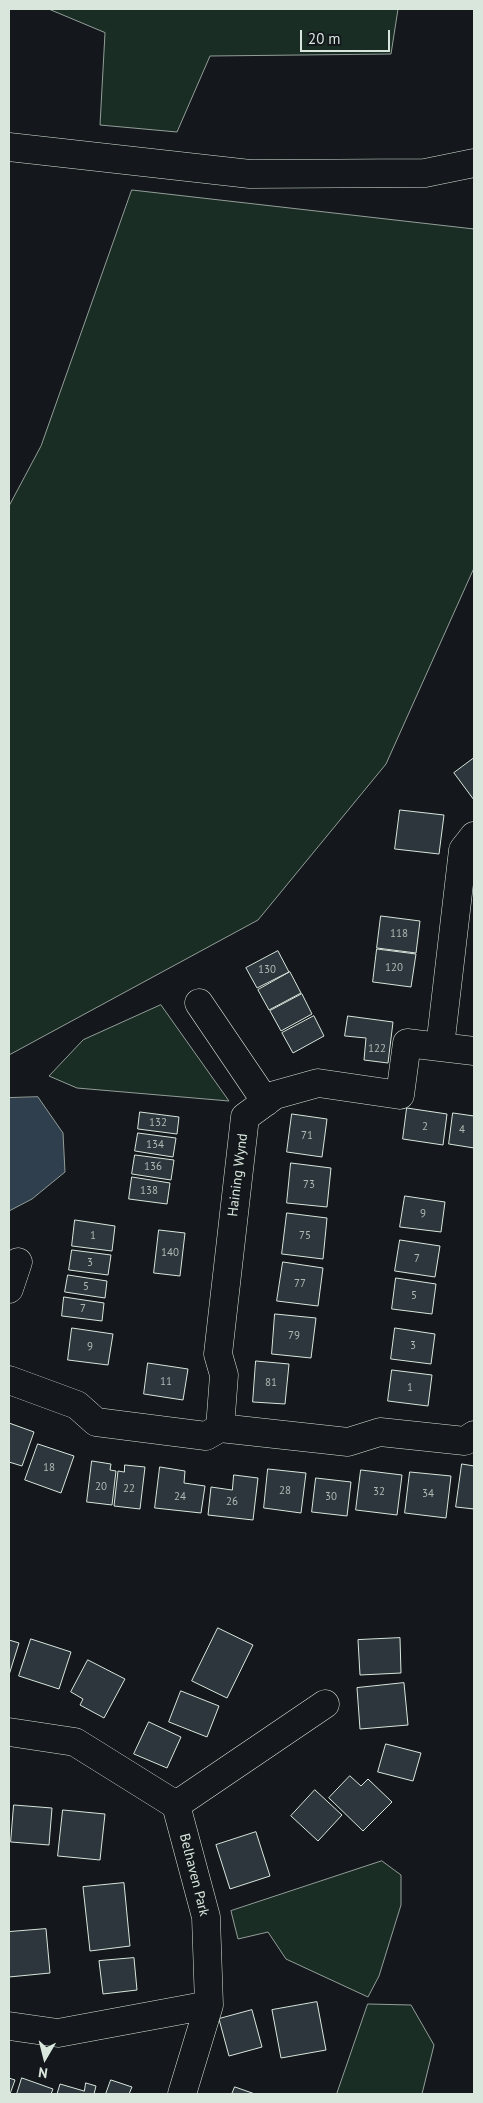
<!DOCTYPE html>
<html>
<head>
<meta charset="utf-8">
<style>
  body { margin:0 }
  #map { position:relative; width:483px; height:2103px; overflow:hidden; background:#14181c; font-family:"PT Sans",sans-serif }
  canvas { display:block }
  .frame { position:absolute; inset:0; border:10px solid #d8e6dc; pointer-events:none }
  .north { position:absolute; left:20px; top:2033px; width:50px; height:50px; -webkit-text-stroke:4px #14181c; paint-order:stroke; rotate:188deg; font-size:14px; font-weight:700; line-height:20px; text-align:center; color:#d8e6dc }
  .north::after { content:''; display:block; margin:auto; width:18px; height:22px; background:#d8e6dc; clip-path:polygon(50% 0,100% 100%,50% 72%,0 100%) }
  .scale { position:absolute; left:300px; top:30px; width:90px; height:22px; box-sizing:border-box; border:2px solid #d8e6dc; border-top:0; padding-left:6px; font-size:15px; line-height:18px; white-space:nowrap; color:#d8e6dc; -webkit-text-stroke:4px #14181c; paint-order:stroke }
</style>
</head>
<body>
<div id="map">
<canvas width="483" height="2103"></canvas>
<div class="frame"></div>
<div class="north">N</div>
<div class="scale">20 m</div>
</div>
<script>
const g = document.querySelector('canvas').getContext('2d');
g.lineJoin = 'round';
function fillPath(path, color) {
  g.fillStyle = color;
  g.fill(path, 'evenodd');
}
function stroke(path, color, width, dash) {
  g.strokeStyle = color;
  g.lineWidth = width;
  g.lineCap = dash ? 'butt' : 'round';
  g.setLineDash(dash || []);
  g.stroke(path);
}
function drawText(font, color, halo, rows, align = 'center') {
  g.font = font + ' "PT Sans",sans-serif';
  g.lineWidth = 4;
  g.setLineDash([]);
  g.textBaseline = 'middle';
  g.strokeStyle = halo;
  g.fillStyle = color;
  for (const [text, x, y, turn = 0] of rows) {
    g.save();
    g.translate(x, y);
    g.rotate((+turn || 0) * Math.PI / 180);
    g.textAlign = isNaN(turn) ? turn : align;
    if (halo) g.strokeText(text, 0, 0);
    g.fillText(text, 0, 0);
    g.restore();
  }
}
const green = new Path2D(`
  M49,9H398L391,54L210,56L177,132L100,125L105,33Z
  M132,190L474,229V568L386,764L258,920L9,1055V506L41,446Z
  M161,1005L229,1101L77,1088L49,1076L83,1040Z
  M382,1861L401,1875V1905L379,1976L368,1997L286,1959L268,1932L238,1939L231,1911Z
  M368,2004L411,2005L434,2045L422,2094H337Z`);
fillPath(green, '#1a2d24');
stroke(green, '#939e99', 1);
const water = new Path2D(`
  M38,1097L63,1133L65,1172L32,1199L9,1211V1098Z`);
fillPath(water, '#2f3f4d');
stroke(water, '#939e99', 1);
const building = new Path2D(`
  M474,758V800L454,773Z
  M400,810L444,815L439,854L395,849Z
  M381,916L420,921L416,953L377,948Z
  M377,949L416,954L411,987L373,982Z
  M278,951L289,972L257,988L246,968Z
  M290,972L301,993L269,1010L258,990Z
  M302,994L312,1014L281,1031L270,1011Z
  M314,1016L324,1036L293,1053L282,1033Z
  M348,1016L393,1022L388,1063L364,1060L366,1038L345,1036Z
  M407,1108L447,1114L443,1145L403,1139Z
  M140,1112L179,1117L177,1134L138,1129Z
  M453,1113L474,1116V1148L449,1144Z
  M292,1114L327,1119L322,1157L287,1152Z
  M138,1133L176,1138L173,1157L135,1151Z
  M135,1155L174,1160L171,1180L132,1174Z
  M291,1163L331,1168L327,1207L287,1203Z
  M132,1177L170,1183L167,1204L129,1199Z
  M405,1196L445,1202L441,1232L400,1227Z
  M287,1213L327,1218L323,1259L282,1254Z
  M75,1220L115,1226L112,1251L72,1246Z
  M159,1230L185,1233L180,1276L154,1273Z
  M400,1240L440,1246L435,1277L395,1271Z
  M72,1250L111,1255L108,1275L69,1270Z
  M283,1262L323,1268L318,1306L277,1301Z
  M68,1275L107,1281L105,1298L65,1292Z
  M396,1278L436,1284L432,1314L392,1309Z
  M64,1297L104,1303L102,1321L62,1316Z
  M275,1314L316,1318L311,1358L272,1354Z
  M72,1328L113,1334L108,1365L68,1360Z
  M395,1328L435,1334L431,1364L391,1359Z
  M256,1361L289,1364L285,1404L253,1402Z
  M148,1363L188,1369L183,1400L144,1394Z
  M392,1370L432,1375L428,1406L388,1401Z
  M9,1423L34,1432L22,1466L9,1462Z
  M38,1444L74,1456L61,1493L25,1480Z
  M92,1461L111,1464L110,1470L116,1471L112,1505L87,1502Z
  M462,1464L474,1466V1509L456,1507Z
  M125,1465L145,1467L140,1509L114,1506L118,1471L124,1472Z
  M160,1467L185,1471L184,1483L205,1486L201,1513L155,1508Z
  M268,1469L306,1473L301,1513L264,1508Z
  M361,1470L402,1475L397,1515L356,1510Z
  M410,1472L451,1476L446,1518L405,1513Z
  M234,1475L258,1478L253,1520L208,1515L211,1487L232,1490Z
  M316,1478L351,1482L347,1516L312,1512Z
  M218,1628L253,1645L227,1698L192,1681Z
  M400,1638L401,1673L360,1675L358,1640Z
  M31,1639L71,1652L59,1689L19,1676Z
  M9,1640L19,1643L9,1675Z
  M88,1660L125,1679L104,1718L80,1705L83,1699L71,1692Z
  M404,1683L408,1725L360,1729L357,1688Z
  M181,1691L219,1706L207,1737L169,1722Z
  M149,1722L181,1737L167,1768L134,1754Z
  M386,1744L421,1753L413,1781L378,1772Z
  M350,1776L361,1786L368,1779L392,1802L363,1831L329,1798Z
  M315,1790L342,1815L318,1841L291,1816Z
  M14,1805L52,1808L49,1845L11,1842Z
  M63,1810L105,1814L100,1860L58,1856Z
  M256,1832L270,1876L230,1889L216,1845Z
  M124,1883L130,1946L90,1951L83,1887Z
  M46,1929L50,1973L9,1977V1932Z
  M134,1958L137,1990L103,1994L99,1961Z
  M317,2002L326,2050L281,2058L272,2010Z
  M252,2010L262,2047L229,2056L219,2019Z
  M9,2078L15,2080L10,2094H9Z
  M22,2078L53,2089L51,2094H17Z
  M111,2080L132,2087L129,2094H106Z
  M86,2083L96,2086L94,2094H57L60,2084L84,2091Z
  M235,2087L255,2094H232Z`);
fillPath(building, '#2c363c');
stroke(building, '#d8e6dc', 1);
const minor = new Path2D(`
  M9,147L250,174L425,173L474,163
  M199,1003L266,1102
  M440,1047L474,1051
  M9,1289L18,1262
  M9,1380L77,1405L96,1422L206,1436L220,1428L348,1442L380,1432L465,1441L474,1435
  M220,1428L224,1375L218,1354L245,1117L275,1095L318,1083L400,1095L407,1043L440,1047L463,850L474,836
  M9,1732L75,1742L176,1805L206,1917L209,2005L182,2094
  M176,1805L325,1704
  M9,2026L58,2033L209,2005`);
stroke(minor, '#d8e6dc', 29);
stroke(minor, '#14181c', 28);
drawText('11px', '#adbab4', null, [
  ["118",399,934],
  ["120",394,968],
  ["130",267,970],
  ["122",377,1049],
  ["132",158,1123],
  ["2",425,1127],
  ["4",462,1130],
  ["71",307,1136],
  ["134",155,1145],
  ["136",153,1167],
  ["73",309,1185],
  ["138",149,1191],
  ["9",423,1214],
  ["1",93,1236],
  ["75",305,1236],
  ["140",170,1253],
  ["7",417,1259],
  ["3",90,1263],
  ["77",300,1284],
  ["5",86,1287],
  ["5",414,1296],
  ["7",83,1309],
  ["79",294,1336],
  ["3",413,1346],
  ["9",90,1347],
  ["11",166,1382],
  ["81",271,1383],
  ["1",410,1388],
  ["18",49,1468],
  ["20",101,1487],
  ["22",129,1489],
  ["28",285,1491],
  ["32",379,1492],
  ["34",428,1494],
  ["24",180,1497],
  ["30",331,1497],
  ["26",232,1502]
]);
drawText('14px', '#d8e6dc', '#14181c', [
  ["Haining Wynd",238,1175,-83],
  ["Belhaven Park",194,1875,76]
]);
</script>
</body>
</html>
